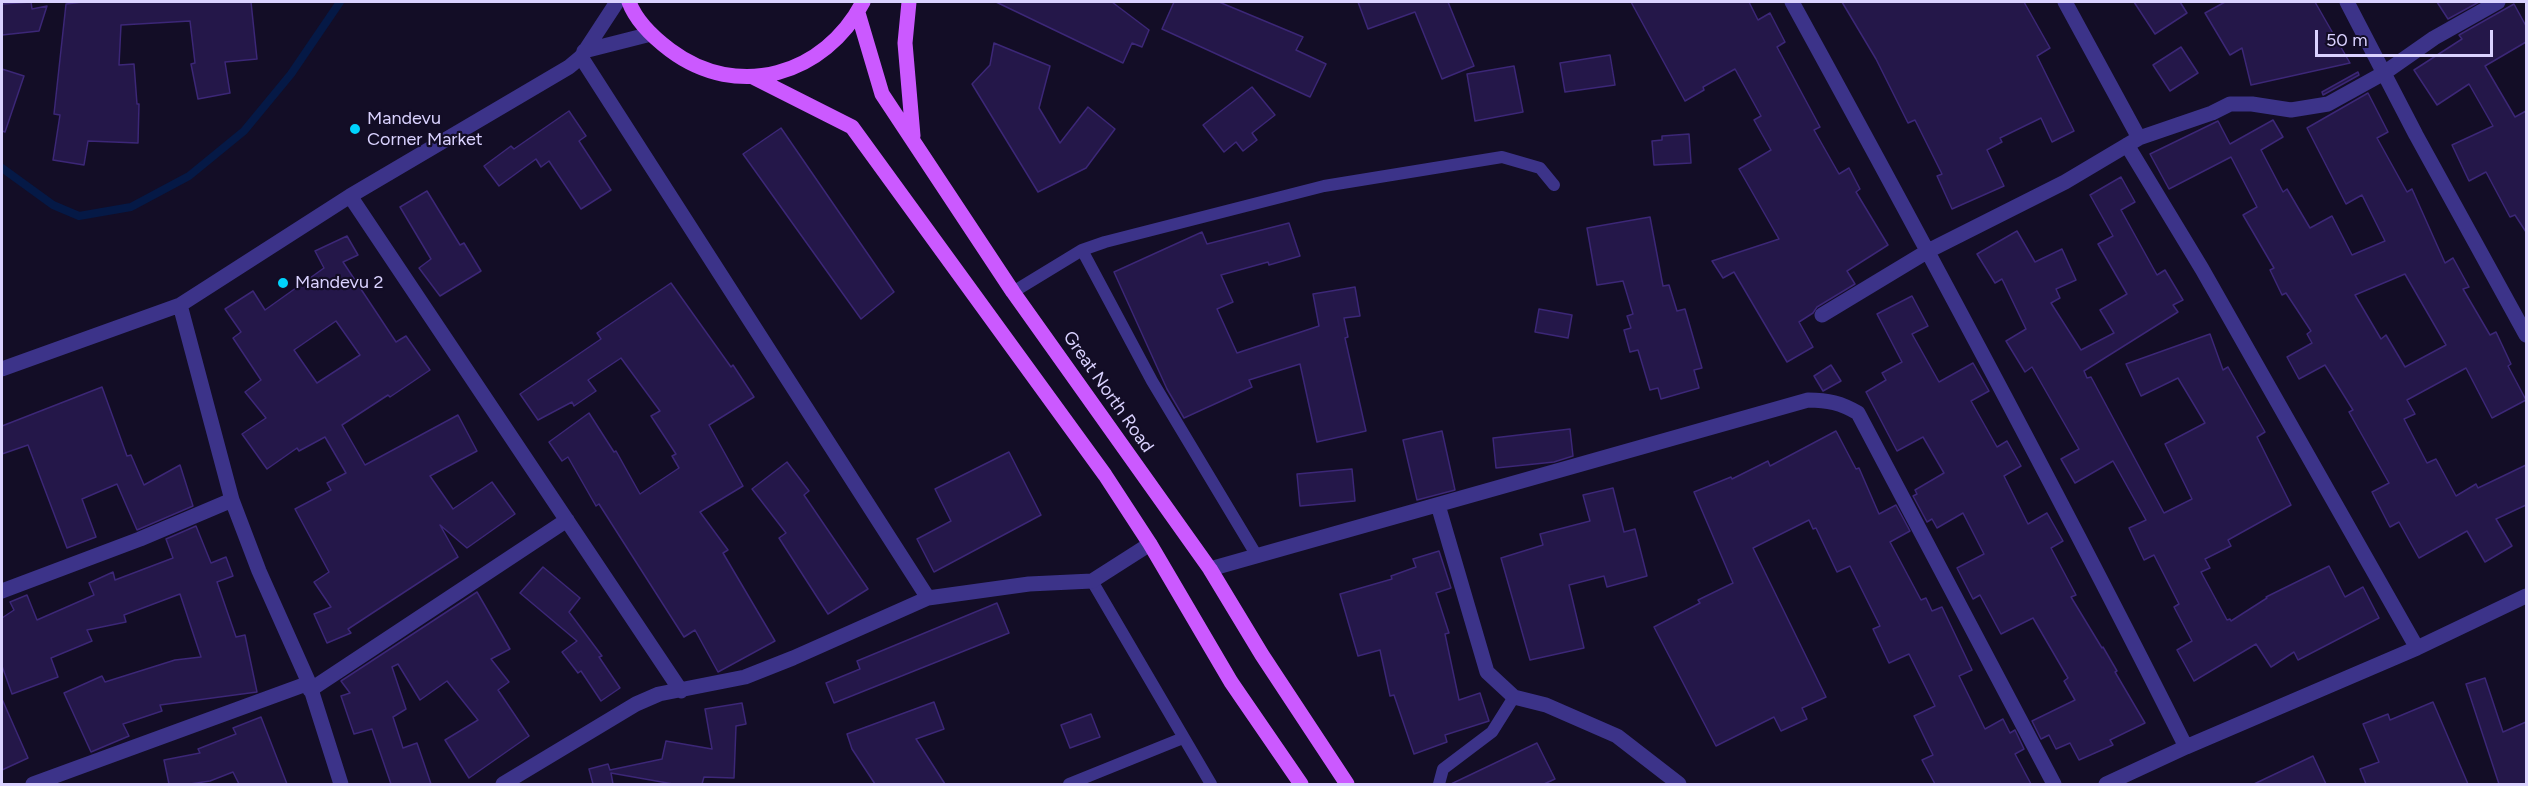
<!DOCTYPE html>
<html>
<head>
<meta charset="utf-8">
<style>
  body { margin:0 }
  #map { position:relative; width:2528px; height:786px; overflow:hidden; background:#130d26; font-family:Figtree,sans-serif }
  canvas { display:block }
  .frame { position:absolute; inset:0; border:3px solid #dad2ff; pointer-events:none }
  .scale { position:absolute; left:2315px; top:30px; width:178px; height:27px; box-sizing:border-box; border:3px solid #dad2ff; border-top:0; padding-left:8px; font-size:18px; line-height:21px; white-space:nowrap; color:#dad2ff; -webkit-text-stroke:4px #130d26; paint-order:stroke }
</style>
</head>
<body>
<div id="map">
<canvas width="2528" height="786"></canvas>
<div class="frame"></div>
<div class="scale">50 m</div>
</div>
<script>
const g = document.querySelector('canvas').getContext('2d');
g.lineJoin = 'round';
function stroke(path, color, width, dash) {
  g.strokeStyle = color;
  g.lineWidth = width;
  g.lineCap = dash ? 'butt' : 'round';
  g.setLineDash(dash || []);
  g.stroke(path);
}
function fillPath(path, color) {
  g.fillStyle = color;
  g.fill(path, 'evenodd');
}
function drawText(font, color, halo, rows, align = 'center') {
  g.font = font + ' Figtree,sans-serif';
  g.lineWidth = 4.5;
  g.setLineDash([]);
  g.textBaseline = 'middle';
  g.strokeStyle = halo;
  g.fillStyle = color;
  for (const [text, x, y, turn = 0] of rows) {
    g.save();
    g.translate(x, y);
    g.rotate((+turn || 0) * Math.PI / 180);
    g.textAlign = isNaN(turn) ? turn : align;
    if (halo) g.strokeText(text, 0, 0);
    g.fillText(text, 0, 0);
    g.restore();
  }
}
stroke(new Path2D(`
  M2,168L53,205L79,216L131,207L189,176L244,131L291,74L340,2`), '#051946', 8);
const building = new Path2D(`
  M31,2L32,9L47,6L39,31L2,35V4Z
  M83,2H251L257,59L225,62L230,93L198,99L191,64L195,63L190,21L121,25L119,65L134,64L137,104H139L138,143L88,141L84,165L53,160L60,115L54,114L66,4Z
  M996,2H1112L1149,30L1142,47L1132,43L1123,63Z
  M1174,2H1219L1303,37L1296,50L1326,64L1310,97L1162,29Z
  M1358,2H1448L1474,66L1442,79L1415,12L1368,29Z
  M1631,2H1749L1758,20L1770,13L1785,42L1777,47L1820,127L1814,130L1839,174L1849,168L1860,189L1856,192L1888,245L1847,271L1855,284L1817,307L1813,313L1799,322L1813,347L1787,362L1734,272L1723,278L1712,261L1779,239L1739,169L1771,150L1754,120L1761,116L1735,69L1703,87L1704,90L1685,101Z
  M1842,2H2024L2050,48L2037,56L2074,131L2052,142L2041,118L2000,138L2002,142L1987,150L2004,186L1952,209L1937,176L1942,174L1915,120L1908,123L1876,59Z
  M2134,2H2180L2187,13L2155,34Z
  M2225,2H2315L2350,63L2251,85L2242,48L2230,55L2205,13Z
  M2437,2H2479L2448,19Z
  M2514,4L2526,26V42L2485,66L2515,117L2526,111V232L2515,215L2510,217L2486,172L2469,181L2452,145L2493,126L2469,84L2437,105L2414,70L2462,39L2459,35Z
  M994,43L1050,66L1039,108L1060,143L1088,107L1115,129L1086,168L1038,192L972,84L990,65Z
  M2181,47L2198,73L2170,91L2153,65Z
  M1610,55L1615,85L1565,92L1560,63Z
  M1514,66L1523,112L1475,121L1467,74Z
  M2,69L24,76L5,132L2,131Z
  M2358,72L2359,75L2323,95L2322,92Z
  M1252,87L1275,115L1252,133L1257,140L1243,151L1236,142L1224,152L1203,125Z
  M2368,93L2388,132L2377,138L2407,192L2412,189L2445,263L2453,258L2469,287L2463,289L2490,335L2496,332L2511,364L2508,366L2526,400L2492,418L2466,368L2407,400L2415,414L2404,419L2427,463L2436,459L2456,496L2476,484L2478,488L2526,465V505L2496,519L2512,546L2485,562L2467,531L2419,558L2399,522L2390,527L2372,492L2389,483L2349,412L2353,410L2325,365L2299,379L2287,357L2312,343L2307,334L2311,331L2286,293L2282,295L2270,270L2274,268L2243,215L2257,207L2231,157L2169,189L2150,154L2218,121L2230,144L2273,120L2283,137L2261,150L2283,192L2287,189L2310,228L2332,216L2352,255L2385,241L2362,195L2346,204L2307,128ZM2405,274L2446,345L2405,367L2386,335L2381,339L2355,295Z
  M569,111L586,136L579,141L611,190L581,209L549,161L541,167L536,159L499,186L484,166L511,146L514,149Z
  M781,128L894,292L861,319L743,154Z
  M1689,134L1691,163L1654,165L1652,141L1662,140V136Z
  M2121,177L2135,202L2121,210L2157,275L2165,270L2183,300L2173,305L2178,312L2084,371L2087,378L2091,377L2164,513L2192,499L2165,444L2205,423L2178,378L2141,396L2126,364L2210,334L2223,370L2228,367L2265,432L2257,437L2291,505L2228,540L2231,546L2205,559L2210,568L2201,572L2227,620L2230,619L2231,621L2267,598L2266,597L2329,566L2345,597L2363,587L2379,618L2298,660L2294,652L2271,667L2256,644L2194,681L2177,650L2192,641L2174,607L2179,604L2154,555L2144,560L2129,528L2146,520L2113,461L2075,483L2061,459L2079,449L2032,367L2025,372L2006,341L2026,329L2002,279L1995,283L1977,254L2017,231L2035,262L2062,249L2076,280L2056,289L2060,298L2051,303L2081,350L2114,333L2100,310L2127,294L2098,244L2113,236L2090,195Z
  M427,191L460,245L464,243L481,271L440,296L419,268L431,259L400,207Z
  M1650,217L1663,286L1669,285L1677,311L1685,309L1702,368L1694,370L1699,388L1661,399L1658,388L1650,390L1638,350L1630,352L1624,330L1631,328L1627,316L1633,314L1623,281L1597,285L1587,228Z
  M1289,223L1300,256L1269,265L1268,262L1221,275L1233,302L1217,309L1237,353L1319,326L1313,294L1355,287L1360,316L1344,318L1348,337L1345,338L1366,431L1317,442L1300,364L1249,380L1252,387L1184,418L1167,389L1114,272L1202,232L1207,244Z
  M347,236L358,255L343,262L396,342L406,336L430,370L390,397L388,395L342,425L365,465L458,415L477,451L430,476L453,509L492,482L515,514L467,548L440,525L458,557L348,629L351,633L327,643L314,614L331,607L314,582L329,572L295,509L331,490L327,483L346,473L325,437L299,451L297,448L267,469L242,434L266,418L245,392L261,380L233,338L241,332L225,309L253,291L265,310L324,268L315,251ZM336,321L360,355L317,383L294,350Z
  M671,283L731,367L733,365L754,397L709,425L743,486L700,512L728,550L723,553L775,641L718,672L695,630L684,637L599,504L596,506L568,457L562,461L549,442L589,413L614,452L616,451L640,494L679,468L672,456L676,454L651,416L660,411L621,358L588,380L596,391L574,406L572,402L538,420L520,394L601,339L597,333Z
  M1912,296L1928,326L1912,334L1939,382L1973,363L1989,391L1971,401L1997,447L2007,441L2021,466L2004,476L2028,524L2047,513L2063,541L2051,548L2076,595L2071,597L2102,648L2103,647L2117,671L2115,672L2145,723L2110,740L2113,745L2079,760L2070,743L2056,749L2049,735L2041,739L2032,721L2075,700L2064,681L2068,678L2033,618L2001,634L1980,595L1973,599L1957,568L1984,554L1963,513L1937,528L1932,519L1927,522L1913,496L1917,494L1915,490L1944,473L1923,437L1897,451L1866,392L1886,380L1882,373L1902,362L1877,314Z
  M1539,309L1572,315L1568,338L1535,332Z
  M1831,365L1841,381L1823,391L1814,376Z
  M102,387L127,456L131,455L144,485L180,465L193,506L137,530L117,484L82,499L96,537L67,548L28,445L2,454V426Z
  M1570,429L1573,456L1554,462L1496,468L1493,438Z
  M1442,431L1455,490L1417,500L1403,440Z
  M1836,431L1856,469L1859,468L1879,514L1896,505L1910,531L1890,542L1921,600L1926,598L1932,611L1942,607L1972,670L1959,676L1985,729L2003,719L2010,733L2015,730L2024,749L2015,754L2031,784H1935L1922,760L1933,755L1914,716L1935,706L1909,654L1889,663L1873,629L1880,626L1850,566L1837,572L1816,528L1813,529L1809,520L1753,548L1826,697L1802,708L1807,719L1781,731L1774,717L1716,746L1654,627L1700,603L1698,600L1733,583L1694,492L1731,477L1732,479L1768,461L1770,466Z
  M1009,452L1041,515L934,572L917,539L951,521L935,489Z
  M787,462L809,491L804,495L868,589L828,614L779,538L786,533L752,489Z
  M1352,469L1355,501L1300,506L1297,474Z
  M1613,488L1624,532L1635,529L1647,576L1607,587L1604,576L1569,585L1584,648L1530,660L1501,558L1543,545L1540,534L1590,521L1583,495Z
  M196,526L211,563L226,557L233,576L217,582L236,637L245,635L257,692L160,705L162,711L123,724L129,736L91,752L64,693L102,676L105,682L175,660L201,657L180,594L124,615L126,622L87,630L92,641L51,658L58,677L12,694L2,666V618L14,610L10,602L27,595L37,620L94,595L89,583L113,572L115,580L173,558L166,539Z
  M1439,551L1451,588L1436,593L1449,633L1445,634L1459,700L1480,693L1489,721L1445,735L1447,742L1414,754L1394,695L1390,696L1380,650L1358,656L1340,594L1392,579L1391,576L1416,567L1413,559Z
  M543,567L580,598L569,612L602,656L599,657L620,688L601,701L581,671L578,673L562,652L577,641L520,593Z
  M477,592L510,649L491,659L509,682L498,690L529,736L469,778L445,740L478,720L447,681L420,700L398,664L392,667L406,709L393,717L403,748L417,743L431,784H391L372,729L354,734L341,696L350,693L341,681Z
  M997,603L1009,633L834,703L826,683L860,669L857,661Z
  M2485,678L2503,732L2526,722V784H2499L2466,684Z
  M2,699L28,758L2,770Z
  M934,702L944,729L916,739L945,784H875L852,749L847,734Z
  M2433,702L2468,784H2366L2360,769L2379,762L2363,724L2388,714L2390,720Z
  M742,703L746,724L736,726L734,778L704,777L702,784H673L611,773L613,784H593L589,769L608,764L610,770L662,759L666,741L712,749L705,709Z
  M1091,714L1100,737L1070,748L1061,725Z
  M261,717L287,784H239L233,772L210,781L190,784H169L164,760L200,753L198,749L236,734L233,728Z
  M1537,743L1555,779L1544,784H1451Z
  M2313,756L2326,784H2254Z`);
fillPath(building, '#241749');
stroke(building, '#3c2777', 1.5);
stroke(new Path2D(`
  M1082,250L1152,381L1257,556
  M1013,292L1082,250L1105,242L1324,186L1502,157L1540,168L1554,185
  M1092,581L1211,784
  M1069,784L1183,738
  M1439,784L1443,769L1492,732L1514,697`), '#3c3389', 12);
stroke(new Path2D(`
  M1792,2C1927,248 2060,496 2186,747
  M2065,2L2139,138
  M2347,2L2416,135L2526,335
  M584,51L651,34
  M581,57L928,598
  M2127,145L2202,269L2417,648
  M350,196L681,691
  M180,305L232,500L259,571L309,683L341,784
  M1822,315L1928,251L2065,182L2139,138L2212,113L2230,104H2252L2291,110L2328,104L2384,73L2434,38L2498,2
  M2,369L180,305L350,196L569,67L581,57L617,2
  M1438,505L1487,672L1514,697L1546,705L1617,736L1679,784
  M1210,569L1808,400C1828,400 1841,403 1858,413L2054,784
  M2,591L140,539L232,500
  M310,690L567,520
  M33,784L309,683
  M503,784L636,704L659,694L745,677L793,658L928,598L1029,584L1092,581L1150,544
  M2106,784L2186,747L2417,648L2526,596`), '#3c3389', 15);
stroke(new Path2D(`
  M629,2C636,21 654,38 670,50C738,101 825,75 863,2
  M909,2L905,43L913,136
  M858,13L882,94L1013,292L1210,569L1262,655L1347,784
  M753,77L852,127L1105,475L1150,544L1231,682L1301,784`), '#cb59ff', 15);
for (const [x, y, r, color] of [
  [355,129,6,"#00d3fd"],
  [283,283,6,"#00d3fd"]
]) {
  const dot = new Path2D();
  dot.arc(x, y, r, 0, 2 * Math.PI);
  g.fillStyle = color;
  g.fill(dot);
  stroke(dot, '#130d26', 2);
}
drawText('18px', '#dad2ff', '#130d26', [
  ["Mandevu",367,119],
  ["Corner Market",367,140],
  ["Mandevu 2",295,283]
], 'left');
drawText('18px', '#dad2ff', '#130d26', [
  ["Great North Road",1108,392,55]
]);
</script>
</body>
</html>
